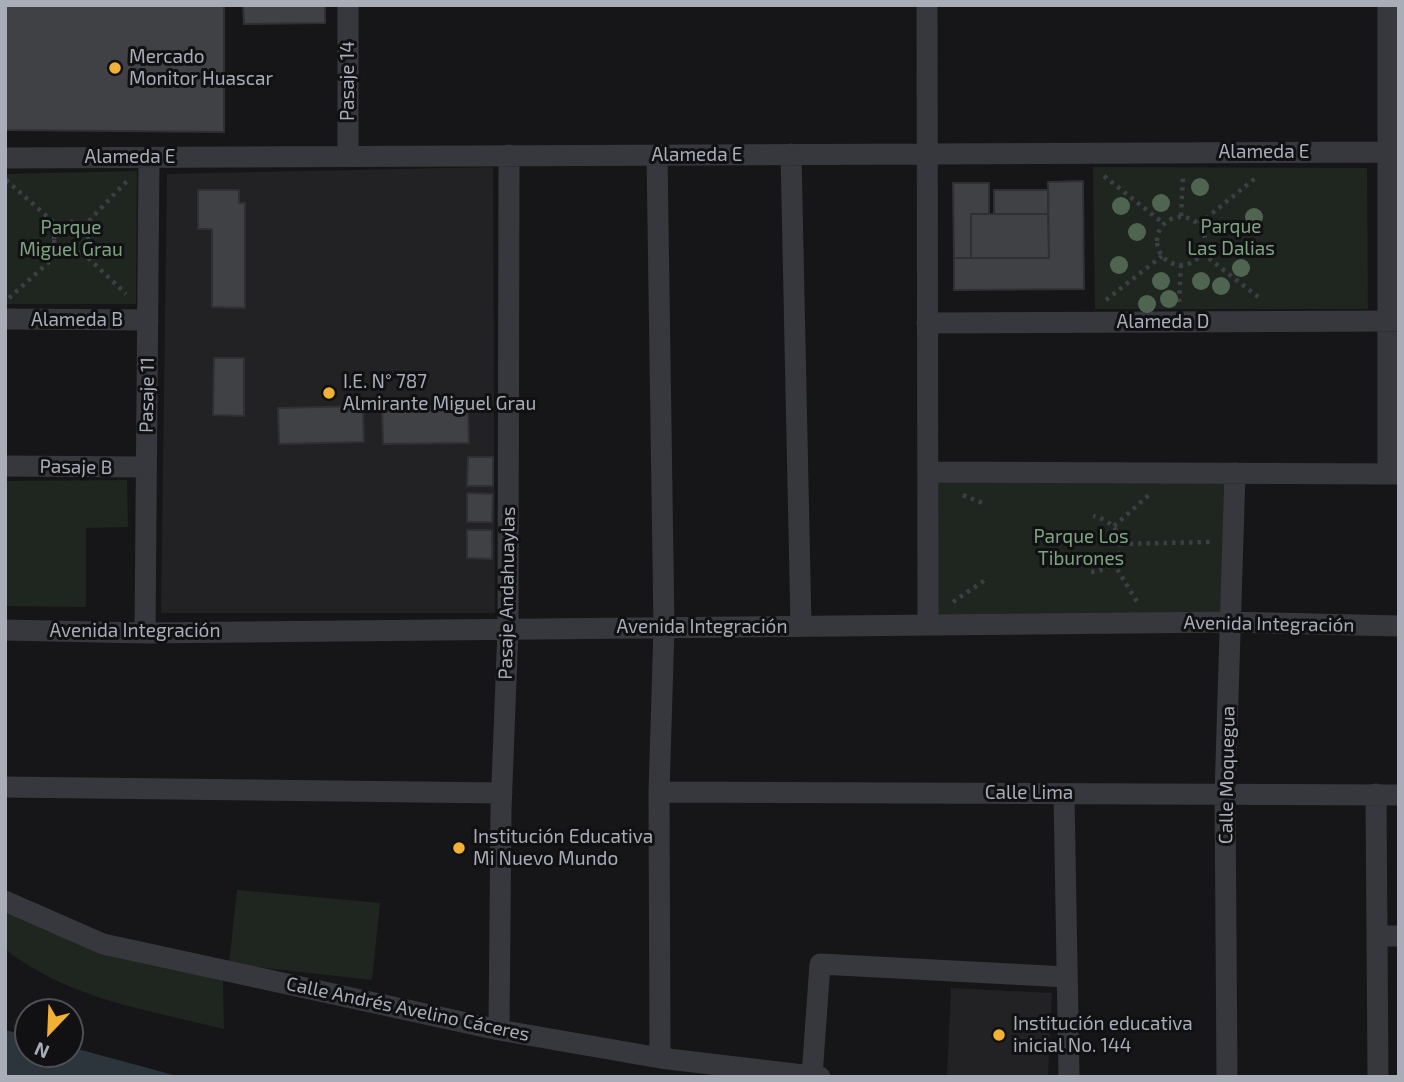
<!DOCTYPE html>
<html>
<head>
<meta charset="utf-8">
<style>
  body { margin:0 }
  #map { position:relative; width:1404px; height:1082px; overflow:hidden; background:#161618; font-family:"Exo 2",sans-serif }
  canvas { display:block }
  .frame { position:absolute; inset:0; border:7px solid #a8adb8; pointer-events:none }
  .north { position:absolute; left:14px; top:998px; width:70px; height:70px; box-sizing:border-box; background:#111113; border:2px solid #4d4f55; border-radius:50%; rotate:203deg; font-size:19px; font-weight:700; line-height:28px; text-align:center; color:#a8adb8 }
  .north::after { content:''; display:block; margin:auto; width:24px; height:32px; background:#f2b134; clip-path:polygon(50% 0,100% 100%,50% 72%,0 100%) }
</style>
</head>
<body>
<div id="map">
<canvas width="1404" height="1082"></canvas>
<div class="frame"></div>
<div class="north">N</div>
</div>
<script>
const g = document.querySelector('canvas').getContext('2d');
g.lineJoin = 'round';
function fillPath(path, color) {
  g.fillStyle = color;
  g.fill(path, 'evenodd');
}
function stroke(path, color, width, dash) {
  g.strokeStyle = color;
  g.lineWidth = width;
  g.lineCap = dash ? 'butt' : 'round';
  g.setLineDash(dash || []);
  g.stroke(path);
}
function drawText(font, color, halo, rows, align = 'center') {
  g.font = font + ' "Exo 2",sans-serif';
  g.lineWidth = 6;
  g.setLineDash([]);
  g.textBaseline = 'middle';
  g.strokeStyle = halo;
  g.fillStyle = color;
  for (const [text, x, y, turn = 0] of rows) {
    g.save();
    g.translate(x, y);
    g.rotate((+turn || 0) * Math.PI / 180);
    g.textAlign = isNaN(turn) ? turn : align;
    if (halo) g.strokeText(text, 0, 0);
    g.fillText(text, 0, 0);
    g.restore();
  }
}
fillPath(new Path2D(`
  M493,167L495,613H161L167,174Z
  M951,988L1052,993L1048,1077H947Z`), '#222225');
fillPath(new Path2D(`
  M1093,167L1367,168L1368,309H1095Z
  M137,171L136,304H5V174Z
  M127,480L128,527L86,528V607L5,606V481Z
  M936,481L1227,483L1222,614L936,616Z
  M237,890L380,903L372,980L229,964Z
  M5,907L223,981L224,1029C148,1010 68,999 5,949Z`), '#1e261f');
fillPath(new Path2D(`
  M5,1030L28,1036V1054H70V1047L181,1077H5Z`), '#2c353c');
const building = new Path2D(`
  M5,5H224V132L5,130Z
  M243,5H325V23L244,24Z
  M1083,181L1084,289L954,290V258H1049L1048,182Z
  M953,183H989V214H971V258H954Z
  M198,190H239V203H245V308L212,307V229H198Z
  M994,190H1048V214H994Z
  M971,214H1048L1049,258H971Z
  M214,358H244V416L213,415Z
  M363,406L364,442L279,444L278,408Z
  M468,406L469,443L383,444L382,408Z
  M468,457H493V486H467Z
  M467,493L493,494L492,522H467Z
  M467,530H492V559L467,558Z`);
fillPath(building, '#404145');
stroke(building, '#303034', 2);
stroke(new Path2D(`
  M1104,176L1163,223
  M6,180L59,227
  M1181,216L1183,175
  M1157 241a24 24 0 1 1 48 0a24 24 0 1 1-48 0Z
  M54 239a17 17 0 1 1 34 0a17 17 0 1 1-34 0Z
  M1199,224L1258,176
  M83,227L127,181
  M82,252L126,294
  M1202,253L1262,300
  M9,298L60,252
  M1106,300L1162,256
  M1179,302L1181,265
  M963,495L985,504
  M1114,526L1150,494
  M1121,544L1211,542
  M1113,562L1137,602
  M1091,572C1129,569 1131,524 1093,516
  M953,602L985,580`), '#3d3f44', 4.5, [3.5, 5]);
stroke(new Path2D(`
  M927,5L928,625
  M791,154L801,626
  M657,155L664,628L659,792L660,1058
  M348,156V5
  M5,158L1388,152
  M5,319L148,320
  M927,323L1399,321
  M5,466L146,467
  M928,472L1399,474
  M1388,474V5
  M5,630L145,633L1230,622L1399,626
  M145,633L149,157
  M5,787L502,793
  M659,792L1399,795
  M1064,794L1069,1077
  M1376,794L1378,1077
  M5,901L103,944L499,1030L660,1058L820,1077
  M1377,936H1399
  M499,1030L501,809L508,629L509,155
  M812,1076L820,964L1067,977
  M1227,1077L1225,794L1235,473`), '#37383d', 21);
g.fillStyle = '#506452';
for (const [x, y] of [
  [1200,187],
  [1161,203],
  [1121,206],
  [1254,217],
  [1137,232],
  [1119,265],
  [1241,268],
  [1161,281],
  [1201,281],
  [1221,286],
  [1169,299],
  [1147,304]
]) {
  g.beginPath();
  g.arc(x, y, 9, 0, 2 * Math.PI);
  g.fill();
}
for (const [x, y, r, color] of [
  [115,68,7,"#f2b134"],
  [329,393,7,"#f2b134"],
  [459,848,7,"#f2b134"],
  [999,1035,7,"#f2b134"]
]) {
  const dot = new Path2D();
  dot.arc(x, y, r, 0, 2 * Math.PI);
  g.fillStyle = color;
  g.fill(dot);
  stroke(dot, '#111113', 2.5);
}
drawText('19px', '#a8adb8', '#111113', [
  ["Mercado",129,57],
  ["Monitor Huascar",129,79],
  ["I.E. N° 787",343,382],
  ["Almirante Miguel Grau",343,404],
  ["Institución Educativa",473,837],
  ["Mi Nuevo Mundo",473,859],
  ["Institución educativa",1013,1024],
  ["inicial No. 144",1013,1046]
], 'left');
drawText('19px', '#a8adb8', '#111113', [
  ["Pasaje 14",348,81,-90],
  ["Alameda E",1264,152],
  ["Alameda E",697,155],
  ["Alameda E",130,157],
  ["Alameda B",77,320],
  ["Alameda D",1163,322],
  ["Pasaje 11",147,395,-89],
  ["Pasaje B",76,467,1],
  ["Pasaje Andahuaylas",507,593,-89],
  ["Avenida Integración",1269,624,1],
  ["Avenida Integración",702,627],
  ["Avenida Integración",135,631],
  ["Calle Moquegua",1227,775,-89],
  ["Calle Lima",1029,793],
  ["Calle Andrés Avelino Cáceres",408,1009,12]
]);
drawText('19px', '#7fa381', '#111113', [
  ["Parque",1231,227],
  ["Las Dalias",1231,249],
  ["Parque",71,228],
  ["Miguel Grau",71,250],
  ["Parque Los",1081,537],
  ["Tiburones",1081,559]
]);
</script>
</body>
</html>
